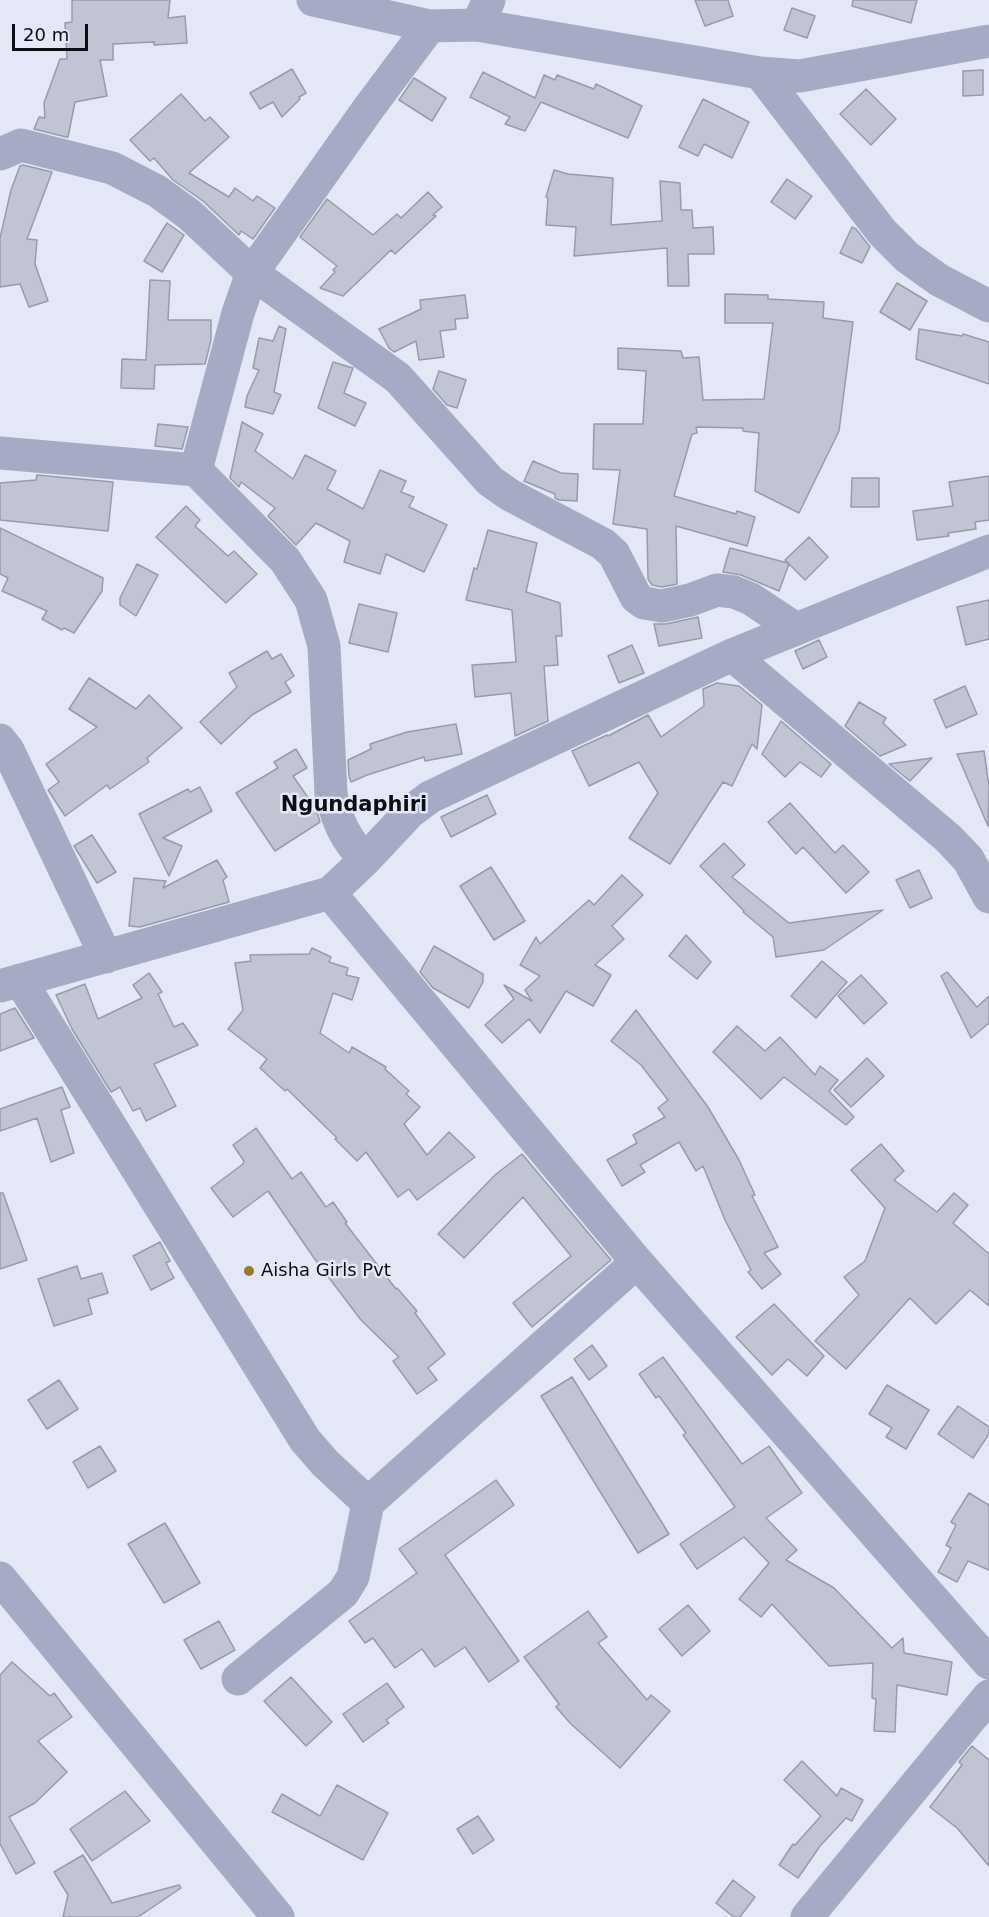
<!DOCTYPE html>
<html>
<head>
<meta charset="utf-8">
<style>
  body { margin:0 }
  #map { position:relative; width:989px; height:1917px; overflow:hidden; background:#e4e7f5; font-family:"DejaVu Sans",sans-serif }
  canvas { display:block }
  .scale { position:absolute; left:12px; top:24px; width:76px; height:27px; box-sizing:border-box; border:3px solid #0d0e13; border-top:0; padding-left:8px; font-size:18px; line-height:21px; white-space:nowrap; color:#0d0e13; -webkit-text-stroke:4px #e4e7f5; paint-order:stroke }
</style>
</head>
<body>
<div id="map">
<canvas width="989" height="1917"></canvas>
<div class="scale">20 m</div>
</div>
<script>
const g = document.querySelector('canvas').getContext('2d');
g.lineJoin = 'round';
function fillPath(path, color) {
  g.fillStyle = color;
  g.fill(path, 'evenodd');
}
function stroke(path, color, width, dash) {
  g.strokeStyle = color;
  g.lineWidth = width;
  g.lineCap = dash ? 'butt' : 'round';
  g.setLineDash(dash || []);
  g.stroke(path);
}
function drawText(font, color, halo, rows, align = 'center') {
  g.font = font + ' "DejaVu Sans",sans-serif';
  g.lineWidth = 5;
  g.setLineDash([]);
  g.textBaseline = 'middle';
  g.strokeStyle = halo;
  g.fillStyle = color;
  for (const [text, x, y, turn = 0] of rows) {
    g.save();
    g.translate(x, y);
    g.rotate((+turn || 0) * Math.PI / 180);
    g.textAlign = isNaN(turn) ? turn : align;
    if (halo) g.strokeText(text, 0, 0);
    g.fillText(text, 0, 0);
    g.restore();
  }
}
const building = new Path2D(`
  M72,0H170L168,18L185,16L187,43L154,45V42L113,44V60H100L107,96L75,102L68,137H66L34,129L39,117L45,118L44,103L60,59H67L65,23L72,22Z
  M695,0H728L733,16L705,26Z
  M853,0H917L911,23L852,6Z
  M792,8L815,16L807,38L784,30Z
  M292,69L306,93L299,97L300,99L282,117L273,102L260,109L250,93Z
  M983,70V95L963,96V71Z
  M483,72L535,98L544,75L555,80L557,75L594,89L596,84L642,106L628,138L541,102L525,131L505,124L510,117L470,97Z
  M414,78L446,98L432,121L399,100Z
  M866,89L896,119L871,145L840,114Z
  M181,94L205,121L210,117L229,137L189,173L229,197L235,188L253,201L257,196L275,208L253,239L241,231L239,235L203,201L173,180L154,158L150,161L130,140Z
  M703,99L749,122L732,158L704,144L698,156L679,147Z
  M23,165L52,172L27,239L37,240L35,264L48,301L29,307L20,284L0,287V238L11,190L20,166Z
  M554,170L568,174L613,178L611,225L662,221L660,181L680,183L681,210H692L693,228L713,227L714,254H688L689,286H668L667,248L574,256L576,227L546,225L548,198L546,197Z
  M787,179L812,196L795,219L771,202Z
  M428,192L442,207L433,215L436,216L395,254L391,250L343,296L320,288L335,272L333,270L337,266L300,237L327,199L373,235L397,214L401,218Z
  M167,223L184,235L162,272L144,261Z
  M852,227L856,229L870,247L862,263L840,253Z
  M150,280L170,281L168,320H211V340L205,364L155,365L154,389L121,388L122,359L146,360Z
  M897,283L927,301L910,330L880,312Z
  M725,294L768,295V299L824,302L823,318L853,322L839,431L799,513L755,491L759,433L743,431V428L696,427L697,433L692,434L674,496L736,514L737,511L755,517L747,546L676,526L677,584L662,587L652,585L648,579L647,529L613,524L620,470L593,469L594,424H643L646,371L618,369V348L681,351L683,358L699,357L703,400L764,399L773,323H725Z
  M465,295L468,318L455,319L456,329L440,331L444,357L419,360L416,341L394,352L389,348L379,329L421,309L420,300Z
  M279,326L286,329L274,392L281,395L273,414L245,407L247,396L259,370L253,368L259,338L273,341Z
  M919,329L962,336L963,334L989,342V384L916,359Z
  M333,362L353,368L344,393L366,403L355,426L318,408Z
  M439,371L466,380L457,408L447,405L433,389Z
  M242,422L263,434L255,451L293,479L305,455L336,471L327,489L363,509L380,470L406,481L401,492L414,497L409,507L447,525L424,572L386,554L380,574L344,562L350,541L316,523L296,545L268,516L275,508L241,482L239,487L230,478Z
  M158,424L188,427L182,449L155,446Z
  M533,461L561,473L578,474L577,501L559,500L555,498V494L524,481Z
  M37,475L113,482L108,531L0,520V483L36,480Z
  M989,476V520L975,522L976,529L948,533L949,536L917,540L913,511L953,506L949,482Z
  M852,478H879V507H851Z
  M186,506L200,520L195,526L228,556L234,551L257,574L226,603L156,537Z
  M0,528L103,578L102,591L74,633L64,628L62,630L42,619L47,611L2,591L8,578L0,574Z
  M488,530L537,543L526,592L560,603L562,636H556L558,665L544,666L548,721L515,736L511,693L475,697L472,665L516,662L512,610L466,600L474,568L477,569Z
  M809,537L828,557L805,580L789,564L779,591L741,575L723,572L730,548L788,563L785,560Z
  M137,564L158,575L136,616L120,605V598Z
  M989,600V639L966,645L957,607Z
  M359,604L397,613L388,652L349,643Z
  M698,617L702,638L659,646L654,624H666Z
  M819,640L827,657L803,669L795,651Z
  M632,645L644,673L619,683L608,656Z
  M267,651L272,659L281,654L294,676L285,682L291,692L252,715L221,744L200,722L237,687L229,673Z
  M89,678L136,709L149,695L182,728L147,758L149,762L110,789L107,785L65,816L48,790L59,782L46,764L97,727L69,709Z
  M717,683L739,686L762,705L757,749L752,744L732,786L723,782L670,864L629,838L658,793L639,762L589,786L572,751L607,735L608,736L648,715L661,737L704,706L703,689Z
  M965,686L977,714L946,728L934,700Z
  M859,702L886,718L883,723L906,745L880,756L845,726Z
  M781,721L831,764L821,777L800,762L785,777L762,754Z
  M456,724L462,754L425,761L424,757L367,775L351,782L349,776L348,760L371,749L370,744L407,732Z
  M296,749L307,768L293,776L316,809L320,822L275,851L236,793L278,768L274,762Z
  M984,751L989,786L988,826L957,754Z
  M932,758L910,781L889,764Z
  M200,787L212,811L163,838L182,846L169,876L139,814L188,789L190,792Z
  M487,795L496,814L451,837L441,817Z
  M790,803L835,853L843,845L869,872L846,893L803,847L796,854L768,822Z
  M92,835L116,872L97,883L74,846Z
  M724,843L745,865L732,877L789,923L883,910L824,950L776,957L773,937L743,912L744,911L700,866Z
  M217,860L227,877L223,880L229,902L140,927L129,926L134,878L166,881L163,888Z
  M491,867L525,921L494,940L460,886Z
  M919,870L932,898L910,908L896,880Z
  M622,875L643,895L612,926L624,939L595,965L611,975L593,1006L566,991L540,1033L529,1019L502,1043L485,1025L514,999L504,985L532,1001L525,990L540,976L520,965L536,937L540,944L589,900L594,905Z
  M686,935L711,962L697,979L669,956Z
  M434,946L483,974V982L469,1008L433,988L420,972Z
  M312,948L331,957L329,962L348,968L346,975L359,978L352,1000L333,993L320,1033L349,1053L352,1047L386,1067L385,1069L409,1091L406,1094L420,1107L404,1124L427,1155L449,1132L475,1157L417,1200L409,1189L398,1197L366,1152L357,1161L335,1139L337,1138L287,1089L285,1091L260,1068L267,1059L228,1029L243,1010L235,963L251,961L250,955L309,954Z
  M822,961L847,982L816,1018L791,996Z
  M947,972L977,1007L989,996V1023L971,1038L941,976Z
  M149,973L162,992L158,994L174,1027L183,1023L198,1045L154,1064L176,1106L146,1121L140,1108L133,1111L120,1087L111,1092L72,1029L56,995L85,984L98,1019L142,998L133,985Z
  M861,975L887,1003L864,1024L838,996Z
  M15,1008L34,1038L0,1051V1014Z
  M636,1010L708,1107L739,1160L755,1195L752,1196L778,1247L764,1253L781,1274L762,1289L748,1272L751,1270L725,1220L703,1166L696,1171L679,1142L640,1165L645,1172L622,1186L607,1160L637,1143L633,1135L665,1117L658,1108L668,1100L641,1065L611,1041Z
  M737,1026L765,1051L780,1037L815,1075L820,1066L838,1080L829,1091L854,1117L846,1125L784,1077L761,1099L713,1052Z
  M867,1058L884,1076L851,1107L834,1090Z
  M62,1087L70,1107L61,1110L74,1153L51,1162L37,1118L0,1131V1109Z
  M256,1128L292,1179L301,1172L326,1207L333,1202L347,1222L345,1223L396,1289L397,1288L417,1311L415,1313L445,1354L428,1368L437,1380L417,1394L393,1361L399,1357L361,1320L314,1258L268,1191L233,1217L211,1188L243,1164L244,1161L233,1145Z
  M881,1144L904,1171L894,1180L937,1212L954,1193L968,1205L953,1223L989,1254V1306L970,1290L936,1324L910,1298L846,1369L815,1341L859,1295L844,1277L865,1261L885,1208L851,1170Z
  M522,1154L611,1260L532,1327L513,1303L571,1256L523,1197L464,1258L438,1234L495,1175Z
  M0,1193H3L27,1260L0,1269Z
  M160,1242L170,1261L166,1263L174,1278L151,1290L133,1256Z
  M77,1266L81,1279L102,1273L108,1293L88,1299L92,1314L54,1326L38,1279Z
  M774,1304L824,1356L807,1376L788,1359L772,1375L736,1337Z
  M592,1345L607,1366L589,1380L574,1359Z
  M663,1357L742,1464L769,1446L802,1493L766,1518L797,1550L786,1560L834,1588L892,1648L903,1638L904,1653L952,1662L947,1695L897,1685L895,1732L874,1731L876,1699L872,1698L873,1663L829,1666L772,1604L761,1617L739,1599L769,1563L744,1537L697,1569L680,1544L735,1507L683,1435L686,1433L659,1396L656,1398L639,1374Z
  M572,1377L669,1534L638,1553L541,1396Z
  M59,1380L78,1409L47,1429L28,1400Z
  M887,1385L929,1410L906,1449L886,1437L892,1428L869,1414Z
  M958,1406L989,1427V1434L973,1458L938,1434Z
  M100,1446L116,1471L88,1488L73,1462Z
  M496,1480L514,1505L445,1555L519,1661L489,1682L465,1647L435,1667L422,1649L395,1668L373,1638L365,1643L349,1621L417,1573L399,1549Z
  M969,1493L989,1505V1570L968,1561L957,1582L938,1572L951,1548L946,1545L956,1525L951,1522Z
  M165,1523L200,1583L164,1603L128,1544Z
  M688,1605L710,1631L682,1656L659,1629Z
  M588,1611L607,1637L598,1643L647,1700L651,1695L670,1711L620,1768L571,1724L556,1707L559,1704L524,1657Z
  M219,1621L235,1650L201,1669L184,1640Z
  M12,1662L50,1696L54,1693L72,1717L38,1741L67,1772L35,1803L9,1817L35,1863L16,1874L0,1844V1675Z
  M291,1677L332,1722L306,1746L264,1701Z
  M387,1683L404,1707L386,1720L389,1723L363,1742L343,1714Z
  M972,1746L989,1760V1866L957,1828L930,1807L962,1765L959,1762Z
  M802,1761L837,1796L841,1788L863,1800L852,1821L846,1818L820,1846L798,1878L779,1865L793,1844L795,1845L821,1816L784,1780Z
  M337,1785L388,1813L363,1860L272,1812L282,1794L320,1816Z
  M125,1791L150,1821L92,1861L70,1829Z
  M478,1816L494,1840L473,1854L457,1829Z
  M83,1855L112,1903L179,1885L181,1888L138,1917H63L68,1895L54,1872Z
  M733,1880L755,1897L740,1917H734L716,1903Z`);
fillPath(building, '#c1c4d2');
stroke(building, '#989ba8', 1.5);
stroke(new Path2D(`
  M313,0L430,26L477,25L760,73L800,76L989,41
  M477,25L489,0
  M760,73L882,232L907,257L939,280L989,306
  M0,154L21,145L112,168L157,191L190,215L252,273L398,378L490,481L510,495L603,544L614,554L636,597L644,603L662,606L690,600L717,590L734,592L751,599L796,629
  M0,453L196,470L285,560L311,600L324,646L331,794C338,823 345,838 365,860
  M196,470L238,313L252,273L368,109L430,26
  M732,655L948,838L968,859L989,897
  M0,740L8,750L106,957
  M330,893L637,1262L989,1663
  M20,980L305,1440L325,1463L368,1503
  M0,986L330,893L365,860L410,812L430,797L732,655L989,551
  M0,1578L278,1917
  M238,1679L343,1593L353,1577L368,1503L637,1262
  M807,1917L989,1696`), '#a5aac5', 33);
for (const [x, y, r, color] of [
  [249,1271,6,"#957b22"]
]) {
  const dot = new Path2D();
  dot.arc(x, y, r, 0, 2 * Math.PI);
  g.fillStyle = color;
  g.fill(dot);
  stroke(dot, '#e4e7f5', 2);
}
drawText('18px', '#0d0e13', '#e4e7f5', [
  ["Aisha Girls Pvt",261,1271]
], 'left');
drawText('bold 21px', '#0d0e13', '#e4e7f5', [
  ["Ngundaphiri",354,806]
]);
</script>
</body>
</html>
